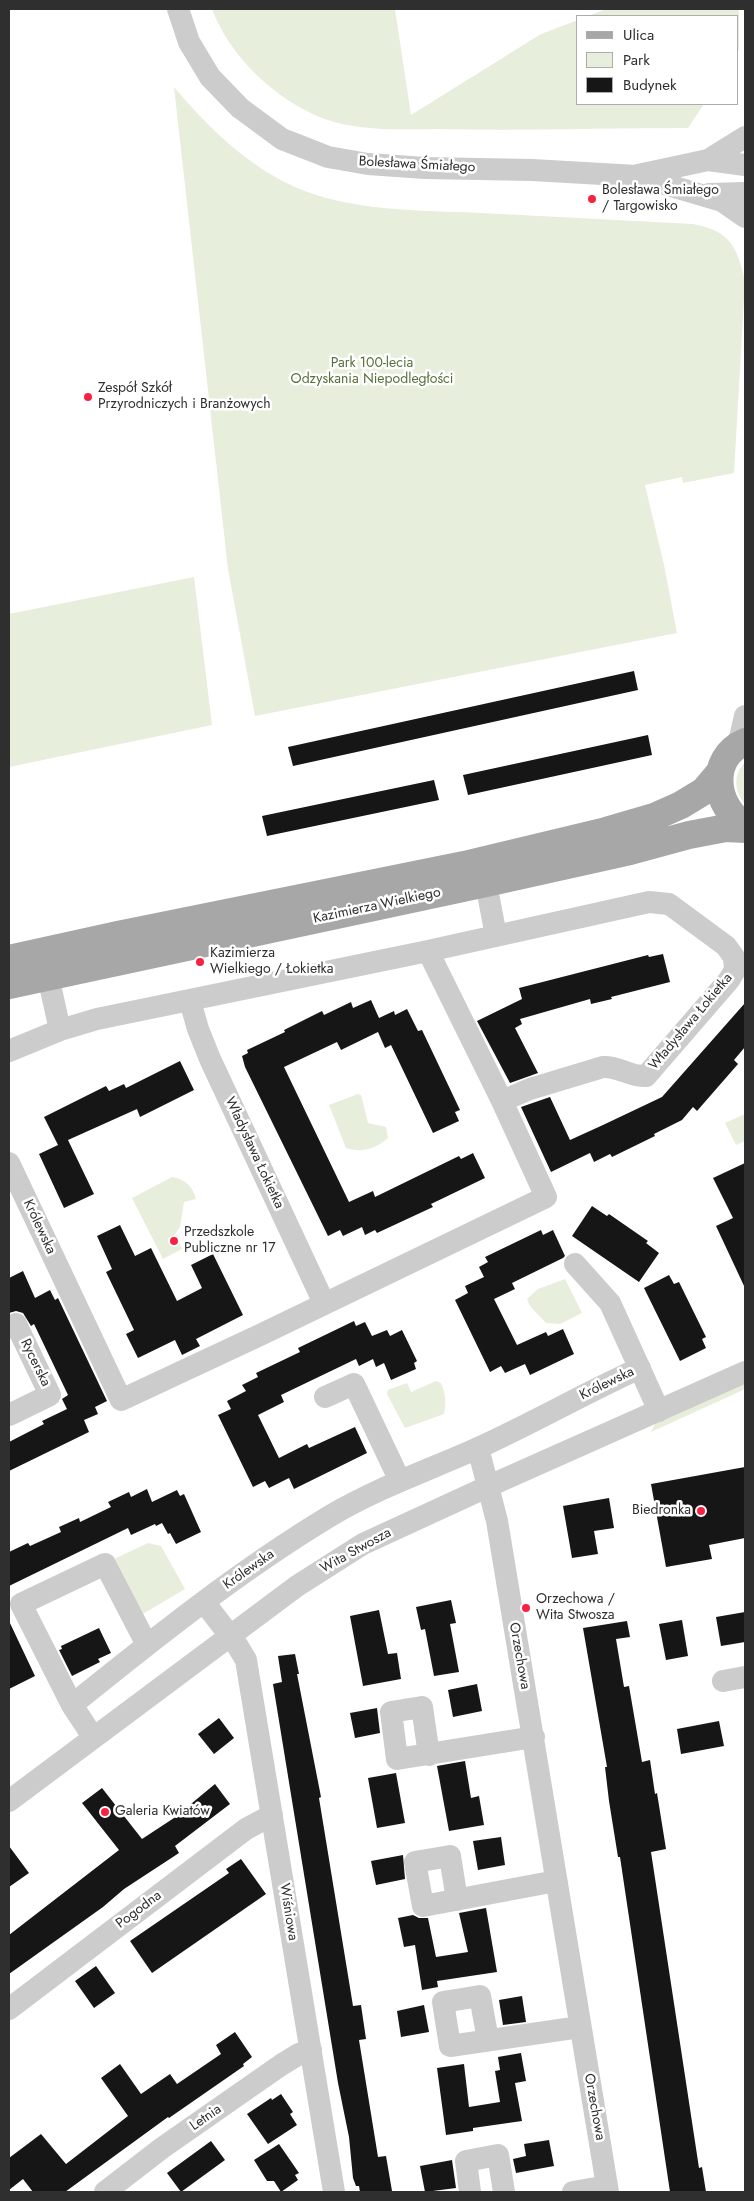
<!DOCTYPE html>
<html>
<head>
<meta charset="utf-8">
<style>
  body { margin:0 }
  #map { position:relative; width:754px; height:2201px; overflow:hidden; background:#fff; font-family:Jost,sans-serif }
  canvas { display:block }
  .frame { position:absolute; inset:0; border:10px solid #2f2f2f; pointer-events:none }
  .legend { position:absolute; left:576px; top:15px; width:162px; height:90px; box-sizing:border-box; background:#fff; border:1px solid #acacac; margin:0; padding:6px 9px; list-style:none; font-size:15px; color:#2f2f2f }
  .legend li { display:flex; align-items:center; gap:10px; height:25px }
  .legend b { width:25px; border:1px solid #acacac }
</style>
</head>
<body>
<div id="map">
<canvas width="754" height="2201"></canvas>
<div class="frame"></div>
<ul class="legend">
<li><b style="height:6px;background:#a7a7a7"></b>Ulica</li>
<li><b style="height:14px;background:#e7eedc"></b>Park</li>
<li><b style="height:14px;background:#161616"></b>Budynek</li>
</ul>
</div>
<script>
const g = document.querySelector('canvas').getContext('2d');
g.lineJoin = 'round';
function fillPath(path, color) {
  g.fillStyle = color;
  g.fill(path, 'evenodd');
}
function stroke(path, color, width, dash) {
  g.strokeStyle = color;
  g.lineWidth = width;
  g.lineCap = dash ? 'butt' : 'round';
  g.setLineDash(dash || []);
  g.stroke(path);
}
function drawText(font, color, halo, rows, align = 'center') {
  g.font = font + ' Jost,sans-serif';
  g.lineWidth = 5;
  g.setLineDash([]);
  g.textBaseline = 'middle';
  g.strokeStyle = halo;
  g.fillStyle = color;
  for (const [text, x, y, turn = 0] of rows) {
    g.save();
    g.translate(x, y);
    g.rotate((+turn || 0) * Math.PI / 180);
    g.textAlign = isNaN(turn) ? turn : align;
    if (halo) g.strokeText(text, 0, 0);
    g.fillText(text, 0, 0);
    g.restore();
  }
}
fillPath(new Path2D(`
  M212,9H395L411,115L541,34L578,20V104H704L688,128C605,128 522,131 438,129C400,129 359,132 322,118C275,99 230,57 212,9Z
  M607,9H739V49L738,52V16H588Z
  M174,87C208,127 246,165 295,187C353,212 420,210 482,213C552,217 623,220 693,224C730,231 737,246 745,281L734,473L683,483L682,477L645,485L664,565L677,633L255,716L228,569Z
  M194,577L212,725L9,767V614Z
  M745,762V804C734,791 733,775 745,762Z
  M358,1094L361,1095L368,1123L386,1127L388,1138C375,1149 363,1153 346,1148L329,1105Z
  M745,1114V1141L736,1145L725,1123Z
  M172,1177C185,1179 193,1187 196,1199L184,1202L180,1227L175,1234L182,1249L163,1259L132,1198Z
  M565,1279L582,1313L560,1324L546,1323L530,1306L527,1299L538,1289Z
  M436,1381L441,1383C446,1395 446,1402 444,1414L405,1428L387,1394L388,1390L407,1383L411,1392Z
  M744,1383V1389L741,1391L651,1432L656,1422Z
  M148,1543L161,1546L185,1589L141,1615L112,1560Z`), '#e7eedc');
fillPath(new Path2D(`
  M634,671L638,690L293,766L288,747Z
  M648,735L652,755L468,795L463,775Z
  M434,780L439,800L267,836L262,816Z
  M663,954L670,982L611,997L612,999L591,1004L590,999L520,1019L522,1024L515,1028L538,1073L510,1083L477,1021L522,999L519,988L648,955L649,957Z
  M371,1000L379,1018L394,1011L395,1015L407,1009L418,1031L422,1030L460,1110L455,1112L459,1121L433,1133L391,1045L385,1048L378,1032L341,1050L337,1042L284,1067L349,1202L373,1191L375,1197L459,1156L461,1159L473,1153L485,1178L431,1204L433,1207L377,1233L375,1230L365,1235L362,1227L343,1236L340,1230L328,1236L245,1067L242,1056L248,1053L247,1050L285,1032L284,1030L322,1011L324,1015L351,1002L353,1008Z
  M745,1003V1047L734,1060L738,1064L697,1111L693,1107L682,1120L654,1134L655,1136L612,1157L610,1154L594,1162L590,1153L551,1172L521,1107L550,1097L570,1140L603,1125L662,1097Z
  M180,1061L194,1090L140,1117L137,1109L68,1140L94,1194L64,1208L39,1154L58,1145L44,1117L106,1086L109,1091L124,1084L126,1088Z
  M745,1163V1288L716,1226L733,1218L713,1178Z
  M592,1206L607,1216L609,1214L648,1241L646,1243L659,1253L639,1282L572,1236Z
  M120,1225L135,1256L151,1248L177,1301L202,1288L191,1265L213,1254L243,1315L196,1339L200,1346L182,1355L175,1340L138,1358L126,1334L134,1330L106,1272L112,1269L97,1236Z
  M541,1230L543,1235L553,1230L565,1256L563,1258L512,1283L515,1289L494,1299L517,1345L546,1332L548,1336L563,1329L574,1354L530,1375L525,1364L505,1373L501,1366L490,1372L455,1300L468,1293L465,1286L484,1277L479,1267L488,1262L485,1257Z
  M23,1271L35,1298L50,1290L55,1300L58,1298L107,1401L95,1407L98,1414L84,1420L89,1432L9,1471V1442L44,1424L42,1421L67,1409L62,1399L68,1395L34,1324L31,1326L23,1313L16,1311L9,1313V1278Z
  M669,1275L674,1284L679,1282L706,1337L702,1339L706,1348L680,1361L644,1288Z
  M354,1321L356,1326L365,1322L372,1336L387,1330L390,1336L402,1330L417,1361L414,1363L416,1369L391,1380L384,1363L376,1367L373,1359L359,1366L356,1359L281,1395L284,1402L258,1415L279,1458L307,1444L309,1448L355,1427L367,1453L294,1489L289,1478L269,1488L265,1481L253,1487L218,1415L231,1409L227,1401L246,1391L242,1385L258,1377L256,1373L300,1352L298,1348Z
  M745,1467V1538L709,1545L712,1559L666,1567L651,1484Z
  M147,1489L152,1502L177,1490L180,1496L184,1494L201,1532L176,1544L170,1533L168,1534L162,1523L156,1526L155,1524L131,1535L128,1528L9,1586V1552L28,1543L30,1546L61,1532L59,1527L79,1518L80,1522L111,1507L108,1502L129,1492L131,1497Z
  M609,1498L614,1528L594,1531L598,1554L572,1558L563,1506Z
  M451,1600L456,1623L450,1624L459,1672L434,1676L425,1629L421,1630L416,1607Z
  M379,1610L388,1654L397,1653L401,1679L363,1686L350,1616Z
  M745,1612V1642L721,1646L716,1617Z
  M682,1620L688,1656L666,1660L659,1624Z
  M9,1621L35,1676L9,1689Z
  M627,1621L630,1637L616,1639L624,1687L629,1686L642,1762L650,1760L655,1794L657,1793L666,1849L651,1852L699,2168L702,2167L706,2192H670L620,1857H618L609,1801L605,1767H607L583,1628Z
  M99,1628L111,1653L98,1659L100,1662L72,1676L59,1650L62,1649L61,1646Z
  M295,1654L299,1674H297L321,1797L319,1798L353,2006L361,2005L366,2039L359,2040L378,2157L386,2156L392,2191L360,2192L359,2186H356L353,2178L349,2137L338,2083L273,1684L282,1682L278,1656Z
  M477,1684L482,1711L453,1717L448,1690Z
  M377,1708L380,1733L355,1738L350,1713Z
  M219,1718L234,1738L214,1754L198,1734Z
  M719,1721L724,1746L681,1754L677,1729Z
  M465,1761L471,1798L479,1796L484,1825L449,1831L437,1766Z
  M396,1773L405,1823L377,1828L368,1778Z
  M215,1784L230,1804L175,1846L179,1853L124,1889L103,1907L9,1974V1935L119,1850L82,1803L102,1788L142,1839L174,1818Z
  M501,1837L505,1865L478,1870L473,1841Z
  M9,1846L29,1873L9,1887Z
  M403,1855L405,1879L376,1885L371,1861Z
  M241,1859L266,1894L152,1973L130,1941L229,1873L226,1869Z
  M486,1908L497,1972L437,1981L438,1987L422,1990L415,1945L404,1947L398,1918L413,1915L419,1918H428L436,1957L468,1952L459,1913Z
  M96,1966L115,1993L94,2008L75,1981Z
  M522,1996L526,2022L503,2025L499,2000Z
  M424,2005L429,2032L401,2037L397,2011Z
  M235,2032L252,2057L243,2064L244,2066L169,2118L168,2117L65,2192H33L23,2179L9,2190V2158L41,2134L66,2164L128,2116L101,2078L120,2064L141,2094L170,2074L177,2084L221,2054L216,2045Z
  M521,2053L526,2081L515,2083L522,2121L473,2128V2131L446,2135L437,2068L464,2064L469,2107L500,2102L495,2071L500,2070L498,2057Z
  M281,2094L293,2112L290,2114L297,2125L268,2144L247,2114L271,2098L272,2100Z
  M549,2140L554,2166L516,2173L513,2159L526,2156L524,2144Z
  M211,2141L225,2160L181,2192L167,2173Z
  M279,2144L299,2173L295,2175L298,2180L281,2192L274,2181H267L254,2160Z
  M452,2160L456,2188L425,2192L420,2166Z`), '#161616');
stroke(new Path2D(`
  M178,9L189,42L210,77L240,108L282,139L328,157L368,164L425,168L532,170L637,176L722,201L745,217
  M708,160L745,137
  M638,175L708,160L745,165
  M709,194L745,193
  M732,751L740,738L745,716
  M486,883L496,936
  M190,1001L198,1029L210,1059L324,1303
  M60,1030L97,1019L428,951L649,902L669,904L726,946L734,957L735,970L729,980L646,1076C630,1077 619,1066 603,1067L530,1089L502,1101
  M9,1051L60,1030L48,976
  M9,1163L121,1400L260,1335L546,1197L502,1101L428,951
  M575,1264L610,1303L659,1411
  M9,1328L16,1324L50,1395L9,1415
  M325,1397L354,1384L400,1481
  M478,1448L497,1521L608,2192
  M204,1602L237,1645L246,1660L334,2192
  M723,1681L745,1677
  M72,1705L21,1604L105,1564L147,1645
  M93,1737L72,1705C155,1638 239,1571 330,1516C377,1488 429,1470 478,1448C533,1423 585,1393 640,1368
  M429,1755L422,1707L391,1712L397,1759L534,1737
  M9,1801L297,1586L363,1544L489,1486L745,1372
  M457,1900L450,1856L415,1862L423,1906L556,1881
  M9,2009L246,1829L272,1815
  M488,2040L480,1996L443,2002L450,2046L580,2027
  M105,2192L162,2148L281,2065L299,2054L311,2050
  M470,2192L466,2161L498,2155L504,2192
  M573,2192L607,2186`), '#ccc', 22);
stroke(new Path2D(`
  M745,742C708,758 714,807 745,825
  M9,959L118,935L464,865L606,831L654,817L681,805L704,791L720,772
  M9,985L486,883L630,851L689,835L726,828L745,829`), '#a7a7a7', 28);
for (const [x, y, r, color] of [
  [592,199,5,"#f72142"],
  [88,397,5,"#f72142"],
  [200,962,5,"#f72142"],
  [174,1241,5,"#f72142"],
  [701,1511,5,"#f72142"],
  [526,1608,5,"#f72142"],
  [105,1812,5,"#f72142"]
]) {
  const dot = new Path2D();
  dot.arc(x, y, r, 0, 2 * Math.PI);
  g.fillStyle = color;
  g.fill(dot);
  stroke(dot, '#fff', 2);
}
drawText('14px', '#2f2f2f', '#fff', [
  ["Bolesława Śmiałego",417,165,3],
  ["Kazimierza Wielkiego",377,906,-12],
  ["Władysława Łokietka",691,1022,-50],
  ["Władysława Łokietka",254,1153,65],
  ["Królewska",39,1227,65],
  ["Rycerska",35,1363,64],
  ["Królewska",607,1384,-26],
  ["Wita Stwosza",356,1551,-29],
  ["Królewska",249,1570,-35],
  ["Orzechowa",519,1656,80],
  ["Pogodna",139,1910,-37],
  ["Wiśniowa",288,1912,81],
  ["Orzechowa",594,2107,80],
  ["Letnia",206,2118,-35]
]);
drawText('14px', '#2f2f2f', '#fff', [
  ["Bolesława Śmiałego",602,191],
  ["/ Targowisko",602,207],
  ["Zespół Szkół",98,389],
  ["Przyrodniczych i Branżowych",98,405],
  ["Kazimierza",210,954],
  ["Wielkiego / Łokietka",210,970],
  ["Przedszkole",184,1233],
  ["Publiczne nr 17",184,1249],
  ["Biedronka",691,1511,"right"],
  ["Orzechowa /",536,1600],
  ["Wita Stwosza",536,1616],
  ["Galeria Kwiatów",115,1812]
], 'left');
drawText('14px', '#577038', '#fff', [
  ["Park 100-lecia",372,364],
  ["Odzyskania Niepodległości",372,380]
]);
</script>
</body>
</html>
